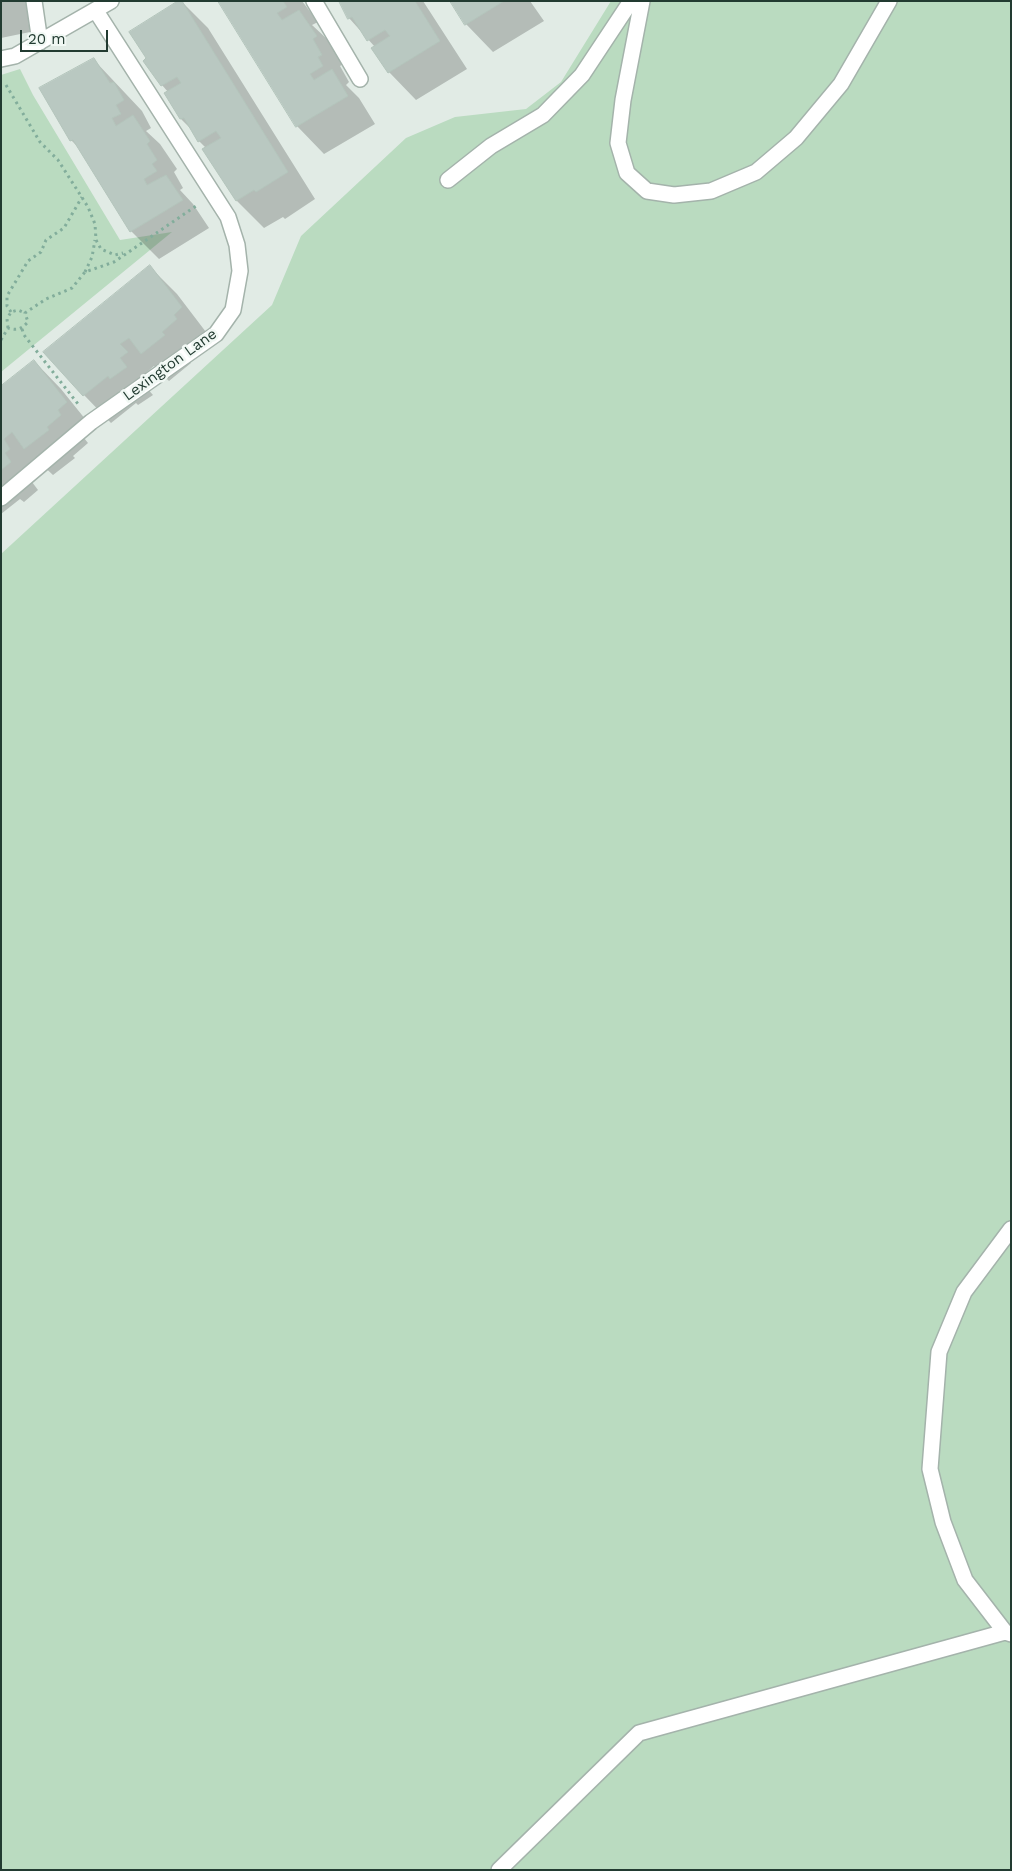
<!DOCTYPE html>
<html>
<head>
<meta charset="utf-8">
<style>
  body { margin:0 }
  #map { position:relative; width:1012px; height:1871px; overflow:hidden; background:#e1ebe5; font-family:"Work Sans",sans-serif }
  canvas { display:block }
  .frame { position:absolute; inset:0; border:2px solid #223b31; pointer-events:none }
  .scale { position:absolute; left:20px; top:30px; width:88px; height:22px; box-sizing:border-box; border:2px solid #223b31; border-top:0; padding-left:6px; font-size:15px; line-height:18px; white-space:nowrap; color:#223b31; -webkit-text-stroke:4px #f1f8f4; paint-order:stroke }
</style>
</head>
<body>
<div id="map">
<canvas width="1012" height="1871"></canvas>
<div class="frame"></div>
<div class="scale">20 m</div>
</div>
<script>
const g = document.querySelector('canvas').getContext('2d');
g.lineJoin = 'round';
function fillPath(path, color) {
  g.fillStyle = color;
  g.fill(path, 'evenodd');
}
function stroke(path, color, width, dash) {
  g.strokeStyle = color;
  g.lineWidth = width;
  g.lineCap = dash ? 'butt' : 'round';
  g.setLineDash(dash || []);
  g.stroke(path);
}
function drawText(font, color, halo, rows, align = 'center') {
  g.font = font + ' "Work Sans",sans-serif';
  g.lineWidth = 5;
  g.setLineDash([]);
  g.textBaseline = 'middle';
  g.strokeStyle = halo;
  g.fillStyle = color;
  for (const [text, x, y, turn = 0] of rows) {
    g.save();
    g.translate(x, y);
    g.rotate((+turn || 0) * Math.PI / 180);
    g.textAlign = isNaN(turn) ? turn : align;
    if (halo) g.strokeText(text, 0, 0);
    g.fillText(text, 0, 0);
    g.restore();
  }
}
fillPath(new Path2D(`
  M611,1H1011V1870H1V554L272,305L301,236L406,138L455,117L526,109L561,82Z
  M20,69L33,95L120,240L172,232L1,372V75Z`), '#badbc0');
fillPath(new Path2D(`
  M1,1H32L34,18L28,19L30,32L1,38Z
  M181,1L208,28L315,199L285,219L283,217L264,228L237,201L204,149L206,148L199,141L192,130L181,119L166,94L168,92L162,85Z
  M219,1H302L318,22L312,25L327,39L343,64L340,66L349,82L346,85L359,98L375,124L324,154L297,126Z
  M340,1H423L467,69L416,100L389,72L375,47L349,18Z
  M451,1H530L544,21L493,52L466,24Z
  M94,60L142,111L151,128L146,131L160,144L177,169L174,172L183,188L180,190L193,204L209,228L159,259L131,231L81,150L71,140Z
  M149,266L177,294L209,336L189,361L191,363L169,381L154,366L146,373L154,381L146,387L153,395L138,405L136,403L111,423L84,395L45,352Z
  M34,361L61,389L94,430L84,438L88,443L73,456L75,458L53,475L38,461L32,482L38,490L24,502L20,499L1,514V387Z`), '#0003');
const building = new Path2D(`
  M178,1H182L288,172L256,192L254,190L236,201L202,149L221,138L216,131L198,142L184,118L180,119L164,93L181,83L177,77L161,86L143,61L146,58L129,32Z
  M218,1H283L287,7L277,13L282,20L299,10L317,36L313,39L322,55L318,57L323,66L310,74L314,80L332,69L348,96L296,127Z
  M339,1H415L440,41L388,73L371,48L390,36L385,30L367,41L352,17L348,19Z
  M450,1H504L465,25Z
  M94,58L110,83L114,82L124,100L116,105L121,114L112,118L116,126L133,115L150,141L147,144L157,160L152,164L157,171L144,179L147,185L166,175L183,200L130,232L73,140L70,141L39,88Z
  M150,265L182,307L174,315L177,319L162,332L165,335L141,354L129,338L120,344L128,352L120,358L127,367L110,379L108,376L83,396L43,352Z
  M34,360L67,402L58,410L61,415L47,427L49,430L24,449L12,432L4,439L10,449L5,453L11,462L1,470V386Z`);
fillPath(building, '#b9c8c1');
stroke(building, '#b3c4bb', 1);
const minor = new Path2D(`
  M34,1L40,42
  M314,1L360,79
  M642,1L623,100L618,143L627,173L647,191L674,195L711,191L756,172L796,138L841,84L889,1
  M1,59L15,56L111,1
  M448,180L491,146L543,115L582,75L631,1
  M1,498L91,422L216,334L233,310L240,271L237,245L228,217L96,11
  M1011,1229L964,1292L939,1352L930,1469L943,1522L965,1580L1005,1632L1011,1634
  M499,1870L639,1733L1005,1632`);
stroke(minor, '#a4b3ab', 18);
stroke(new Path2D(`
  M6,85L40,142L58,160L88,207L95,224L96,240L101,249L115,255L123,253
  M85,272L92,257L95,240
  M11,312L7,306V296L28,261L41,252L46,240L64,228L82,197
  M8,328L7,319L11,312L18,310L25,313
  M22,329L24,335L78,404
  M1,340L8,328C18,331 21,329 28,322L25,313L46,299L72,288L85,272L114,262L196,206`), '#82ad9b', 3, [2.5, 4]);
stroke(minor, '#fff', 15);
drawText('15px', '#223b31', '#f1f8f4', [
  ["Lexington Lane",170,365,-36]
]);
</script>
</body>
</html>
